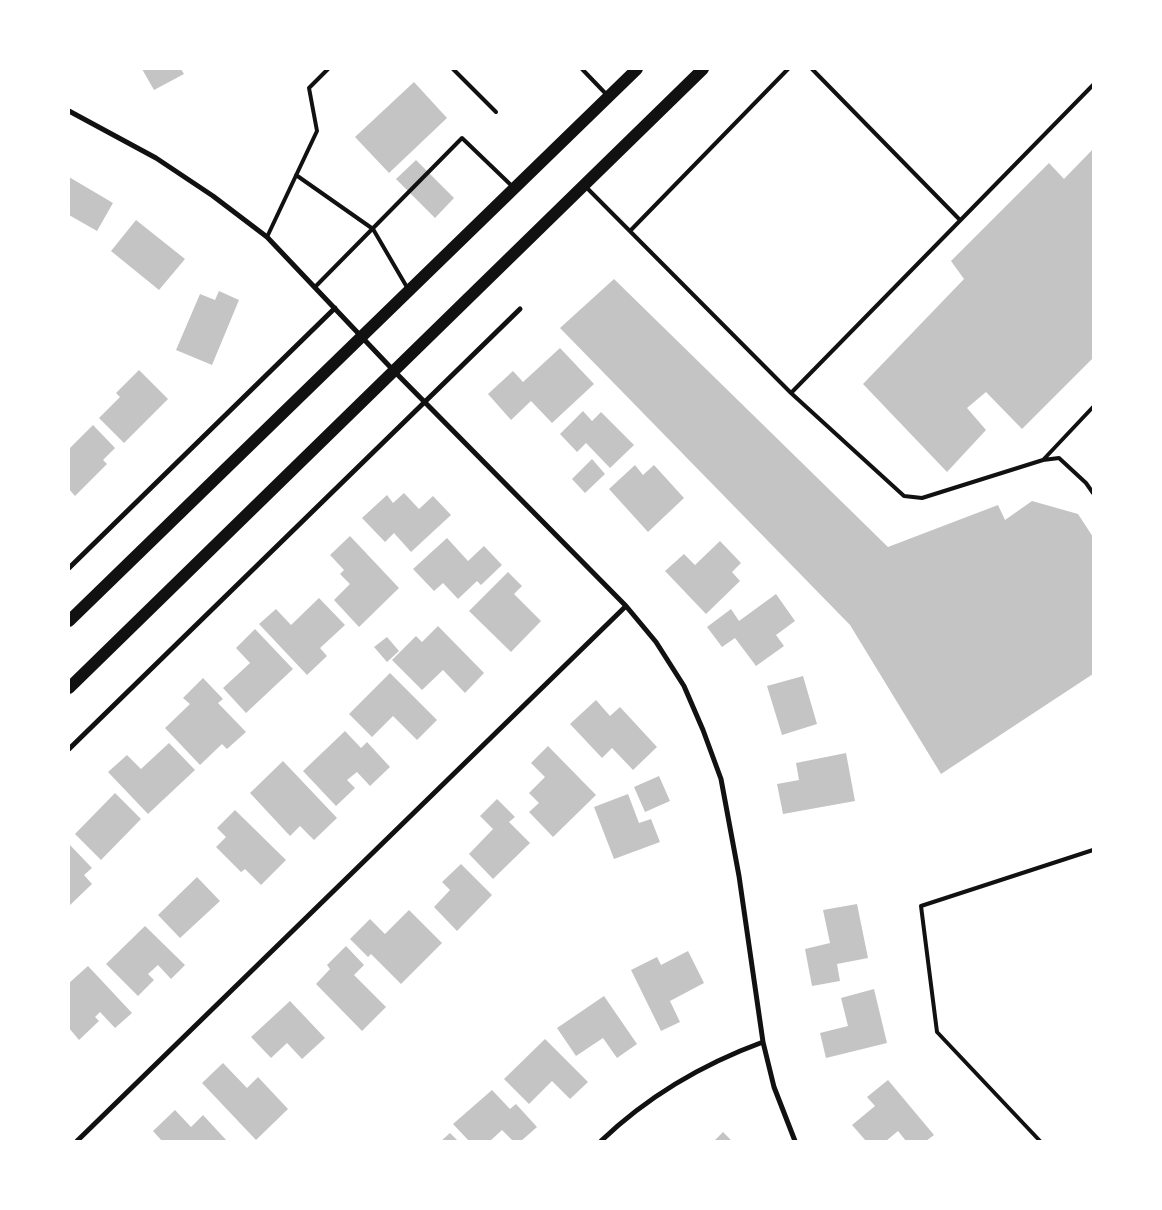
<!DOCTYPE html>
<html>
<head>
<meta charset="utf-8">
<style>
  body { margin:0 }
  #map { position:relative; width:1162px; height:1210px; overflow:hidden; background:#fff; font-family:"Nunito Sans",sans-serif }
  canvas { display:block }
  .frame { position:absolute; inset:0; border:70px solid #fff; pointer-events:none }
</style>
</head>
<body>
<div id="map">
<canvas width="1162" height="1210"></canvas>
<div class="frame"></div>
</div>
<script>
const g = document.querySelector('canvas').getContext('2d');
g.lineJoin = 'round';
function fillPath(path, color) {
  g.fillStyle = color;
  g.fill(path, 'evenodd');
}
function stroke(path, color, width, dash) {
  g.strokeStyle = color;
  g.lineWidth = width;
  g.lineCap = dash ? 'butt' : 'round';
  g.setLineDash(dash || []);
  g.stroke(path);
}
fillPath(new Path2D(`
  M142,69H181L184,74L154,90Z
  M414,82L447,118L389,173L355,137Z
  M1093,149V358L1022,429L986,392L967,408L986,430L947,472L863,384L964,279L951,261L1049,163L1064,179Z
  M416,160L454,198L435,218L396,179Z
  M69,177L113,203L97,231L69,215Z
  M136,220L185,259L159,290L111,251Z
  M614,279L888,547L998,505L1005,520L1032,501L1078,514L1093,537V674L941,774L850,625L560,328Z
  M219,291L239,300L212,365L176,350L200,294L215,300Z
  M560,348L594,384L552,423L531,401L511,420L488,394L513,371L523,382Z
  M139,370L168,399L124,443L99,418L120,397L116,393Z
  M583,411L592,421L601,412L634,445L610,468L586,443L577,452L560,434Z
  M93,425L115,448L103,460L107,464L75,496L69,489V449Z
  M592,459L605,474L585,493L572,479Z
  M635,465L643,475L654,465L684,498L648,532L609,489Z
  M404,493L419,509L433,496L451,515L411,552L394,533L385,542L362,518L387,495L393,503Z
  M350,536L399,588L359,627L334,600L350,584L340,574L344,570L330,555Z
  M447,538L468,561L484,546L502,565L481,585L477,581L458,599L443,583L434,591L413,569Z
  M720,541L741,563L732,572L740,581L706,614L665,571L684,554L695,565Z
  M508,572L522,586L514,594L541,621L511,652L469,611Z
  M776,594L795,621L776,635L784,646L756,666L735,638L722,647L707,627L731,609L739,621Z
  M319,598L345,625L320,648L327,656L307,675L259,624L276,609L291,625Z
  M438,626L484,673L465,693L443,670L422,690L392,660L416,636L422,642Z
  M255,629L293,669L246,713L223,688L250,663L236,648Z
  M387,637L399,651L387,662L374,647Z
  M390,673L437,720L417,740L393,716L372,737L349,714Z
  M803,676L817,724L782,735L767,686Z
  M203,678L223,699L218,703L246,732L227,749L222,744L200,765L165,728L190,704L183,698Z
  M596,700L610,716L620,707L657,747L633,770L612,748L602,758L570,724Z
  M345,731L361,748L367,742L390,767L370,786L357,772L347,780L355,788L336,806L303,771Z
  M169,743L195,770L148,814L108,772L127,755L141,769Z
  M548,746L596,795L553,837L529,812L539,803L529,793L545,777L531,763Z
  M846,753L855,801L783,814L777,784L799,780L796,763Z
  M283,761L337,818L314,840L300,826L290,836L250,793Z
  M659,776L670,801L645,812L634,787Z
  M115,793L141,819L101,860L75,834Z
  M628,794L639,823L651,819L660,842L614,859L594,807Z
  M497,799L515,817L509,822L530,843L493,879L469,854L493,829L480,816Z
  M235,810L286,860L261,885L245,869L241,872L216,847L226,837L217,828Z
  M69,844L92,868L84,875L92,884L69,906Z
  M461,864L492,895L457,931L434,907L450,890L442,882Z
  M197,877L220,901L180,938L158,915Z
  M857,904L868,958L837,964L840,981L812,986L805,949L830,943L823,910Z
  M409,910L442,943L401,984L371,954L368,957L350,939L370,919L385,934Z
  M145,926L185,965L171,979L158,965L148,974L154,980L138,996L106,964Z
  M346,946L364,965L354,975L386,1007L362,1031L316,984L330,969L327,965Z
  M688,951L704,983L670,1001L680,1022L661,1031L631,970L657,957L661,965Z
  M88,966L132,1013L115,1028L100,1012L95,1017L99,1021L79,1040L69,1028V983Z
  M874,989L887,1043L826,1058L820,1033L848,1026L841,998Z
  M604,996L637,1044L617,1058L603,1038L576,1056L557,1028Z
  M290,1001L325,1038L302,1059L287,1043L271,1058L251,1037Z
  M545,1039L588,1082L570,1099L552,1081L529,1104L504,1079Z
  M223,1063L247,1088L258,1077L288,1109L256,1140L202,1083Z
  M888,1080L934,1135L926,1141H906L898,1131L886,1141H866L852,1125L875,1106L867,1097Z
  M492,1090L510,1109L516,1104L537,1127L521,1141H513L502,1130L490,1141H469L453,1124Z
  M175,1110L191,1127L203,1115L227,1141H162L153,1131Z
  M723,1132L732,1141H714Z
  M450,1133L458,1141H441Z`), '#c4c4c4');
stroke(new Path2D(`
  M453,69L496,112
  M582,69L607,95
  M812,69L960,220
  M296,175L373,229L408,289
  M586,187L791,393L904,496L922,498L1043,460L1059,458L1086,483L1093,493
  M630,231L788,69
  M267,237L317,131L309,88L328,69
  M315,287L462,138L513,187
  M791,393L1093,85
  M1043,460L1093,407
  M1040,1141L937,1032L921,906L1093,850`), '#111', 4);
stroke(new Path2D(`
  M69,111L156,158L213,196L267,237L394,371L626,606L656,642L684,686L703,730L721,779L739,876L763,1042L774,1087L795,1141
  M69,568L335,308
  M69,749L520,309
  M77,1141L626,606
  M601,1141C647,1097 703,1064 763,1042`), '#111', 5);
stroke(new Path2D(`
  M69,621L637,69
  M69,688L703,69`), '#111', 12);
</script>
</body>
</html>
